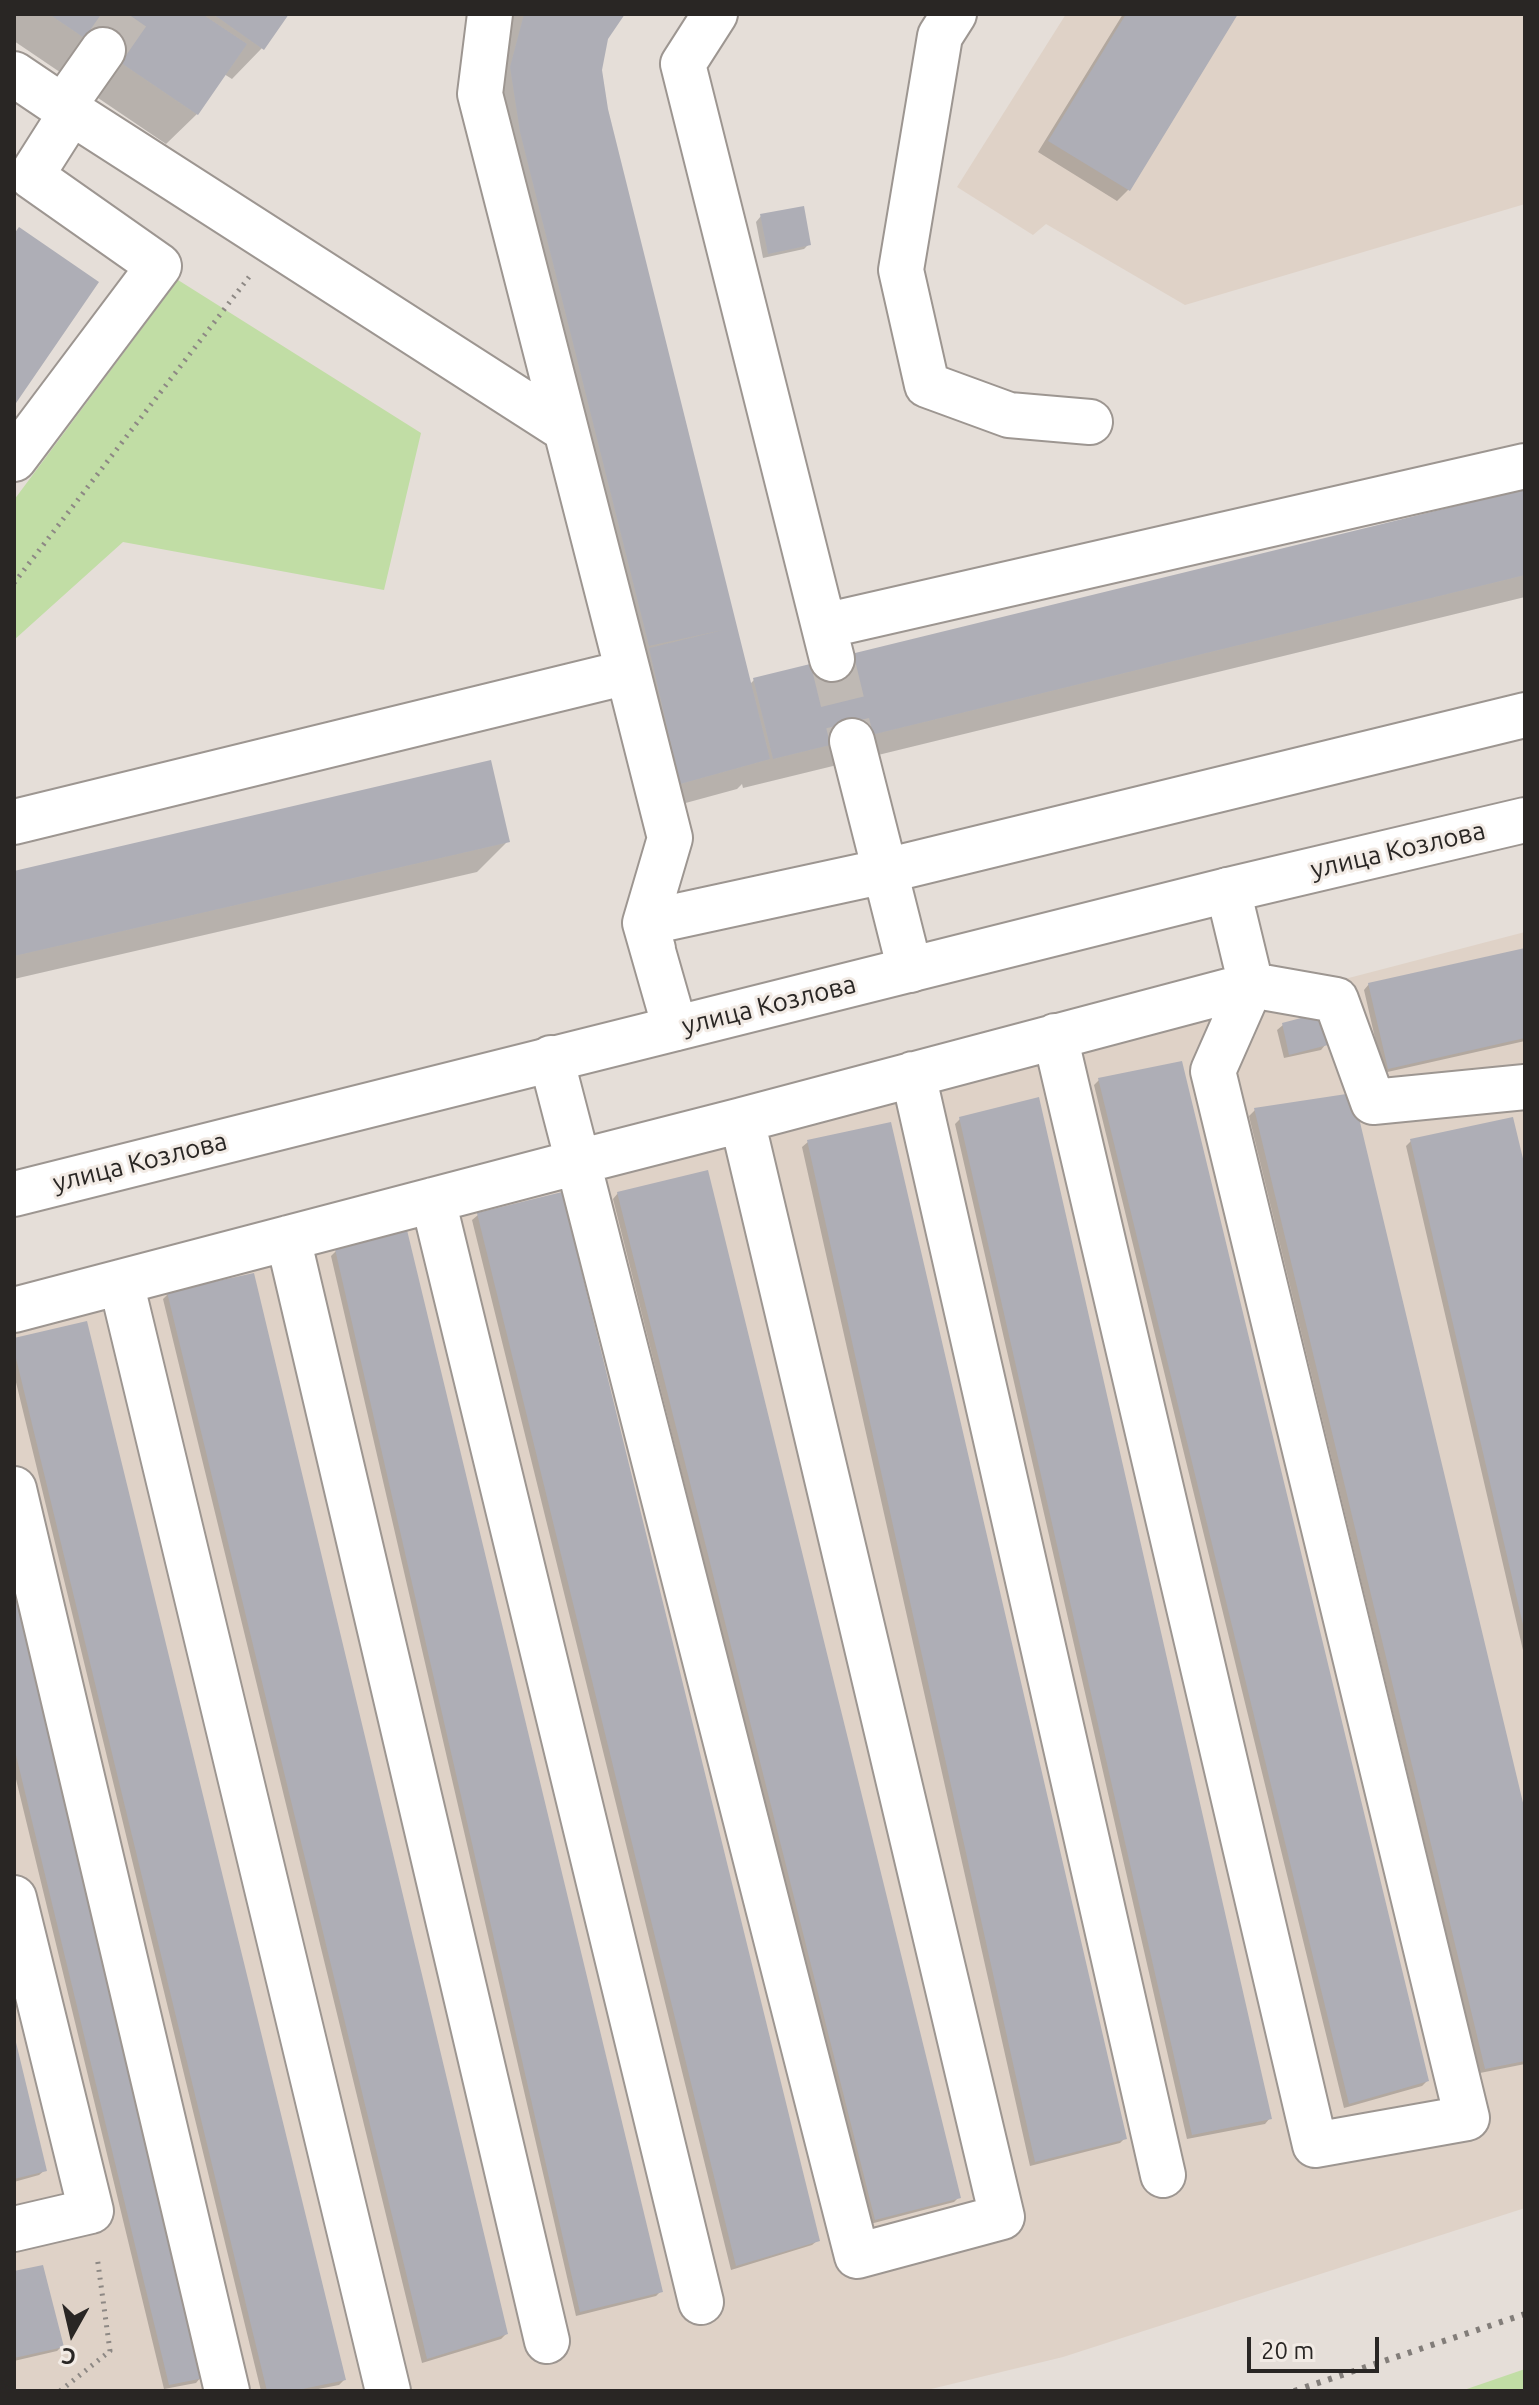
<!DOCTYPE html>
<html>
<head>
<meta charset="utf-8">
<style>
  body { margin:0 }
  #map { position:relative; width:1539px; height:2405px; overflow:hidden; background:#e5ded8; font-family:Ubuntu,sans-serif }
  canvas { display:block }
  .frame { position:absolute; inset:0; border:16px solid #292624; pointer-events:none }
  .north { position:absolute; left:32px; top:2293px; width:80px; height:80px; -webkit-text-stroke:6px #f2ebe5; paint-order:stroke; rotate:188deg; font-size:22px; font-weight:700; line-height:32px; text-align:center; color:#292624 }
  .north::after { content:''; display:block; margin:auto; width:28px; height:36px; background:#292624; clip-path:polygon(50% 0,100% 100%,50% 72%,0 100%) }
  .scale { position:absolute; left:1247px; top:2337px; width:132px; height:36px; box-sizing:border-box; border:4px solid #292624; border-top:0; padding-left:10px; font-size:24px; line-height:28px; white-space:nowrap; color:#292624; -webkit-text-stroke:6px #f2ebe5; paint-order:stroke }
</style>
</head>
<body>
<div id="map">
<canvas width="1539" height="2405"></canvas>
<div class="frame"></div>
<div class="north">С</div>
<div class="scale">20 m</div>
</div>
<script>
const g = document.querySelector('canvas').getContext('2d');
g.lineJoin = 'round';
function fillPath(path, color) {
  g.fillStyle = color;
  g.fill(path, 'evenodd');
}
function stroke(path, color, width, dash) {
  g.strokeStyle = color;
  g.lineWidth = width;
  g.lineCap = dash ? 'butt' : 'round';
  g.setLineDash(dash || []);
  g.stroke(path);
}
function drawText(font, color, halo, rows, align = 'center') {
  g.font = font + ' Ubuntu,sans-serif';
  g.lineWidth = 6;
  g.setLineDash([]);
  g.textBaseline = 'middle';
  g.strokeStyle = halo;
  g.fillStyle = color;
  for (const [text, x, y, turn = 0] of rows) {
    g.save();
    g.translate(x, y);
    g.rotate((+turn || 0) * Math.PI / 180);
    g.textAlign = isNaN(turn) ? turn : align;
    if (halo) g.strokeText(text, 0, 0);
    g.fillText(text, 0, 0);
    g.restore();
  }
}
fillPath(new Path2D(`
  M1066,14H1525V204L1185,305L1046,224L1033,235L957,187Z
  M1525,932V2208L1063,2357L923,2391H14V1326Z`), '#dfd2c7');
fillPath(new Path2D(`
  M178,280L421,433L384,590L123,542L14,640V500Z
  M1525,2369V2391H1461Z`), '#c1dda5');
fillPath(new Path2D(`
  M14,14H286L262,48L232,79L224,74L197,114L166,144L14,41Z
  M512,14H622L606,38L600,70L606,110L749,685L754,680L1525,491V597L743,788L742,784L737,789L649,813L492,50Z
  M1123,14H1236L1128,190L1117,201L1038,152Z
  M761,216L809,244L804,249L763,258L756,222Z
  M508,841L477,872L14,979V873Z
  M1525,950V1041L1383,1073L1364,990L1369,984Z
  M1283,1025L1326,1044L1321,1050L1284,1058L1277,1030Z
  M1099,1080L1427,2081L1422,2086L1344,2108L1094,1085Z
  M1351,1095L1525,1820V2064L1480,2073L1249,1116L1255,1110Z
  M960,1119L1270,2118L1265,2124L1187,2139L955,1124Z
  M1512,1119L1525,1175V1659L1406,1146L1411,1141Z
  M808,1142L1125,2138L1120,2143L1030,2166L802,1147Z
  M618,1193L959,2197L954,2202L870,2224L613,1199Z
  M478,1215L818,2240L812,2245L731,2270L472,1220Z
  M336,1251L661,2291L656,2296L576,2316L331,1256Z
  M168,1294L506,2334L501,2339L422,2363L163,1299Z
  M14,1340L344,2380L339,2385L308,2391H261L14,1374Z
  M14,1579L201,2377L196,2383L164,2389L14,1771Z
  M14,2038L45,2170L39,2175L14,2182Z
  M14,2273L62,2346L57,2351L14,2361Z`), '#0003');
fillPath(new Path2D(`
  M49,14H202L247,44L198,115Z
  M213,14H289L264,50Z
  M524,14H625L608,39L602,70L608,109L770,759L680,784L649,648L723,630L649,646L520,132L510,67Z
  M1126,14H1238L1130,191L1048,141Z
  M804,206L811,245L768,254L760,214Z
  M19,227L99,282L14,406V234Z
  M1525,489V575L773,759L753,678Z
  M491,760L510,842L14,956V871Z
  M1525,948V1038L1388,1069L1368,983Z
  M1320,1013L1328,1045L1289,1055L1282,1023Z
  M1182,1061L1429,2081L1349,2104L1098,1078Z
  M1353,1093L1525,1811V2061L1485,2069L1254,1108Z
  M1039,1097L1272,2119L1192,2135L959,1117Z
  M1513,1117L1525,1167L1524,1629L1410,1139Z
  M891,1122L1127,2139L1035,2162L807,1140Z
  M708,1170L961,2198L875,2220L617,1192Z
  M562,1192L820,2241L736,2266L477,1213Z
  M407,1230L663,2292L580,2312L335,1249Z
  M254,1273L508,2334L427,2359L167,1292Z
  M87,1321L346,2380L293,2391H267L14,1350V1338Z
  M14,1575L204,2378L169,2385L14,1747Z
  M14,2034L47,2171L14,2179Z
  M43,2265L64,2347L14,2358V2271Z`), '#aeaeb6');
stroke(new Path2D(`
  M103,50L128,14
  M832,659L852,741`), '#bfb9b4', 44, [44, 22]);
const minor = new Path2D(`
  M490,14L480,94L628,672
  M715,14L683,64L832,659
  M954,14L940,36L901,270L927,385L1009,415L1090,422
  M14,74L63,107L103,50
  M63,107L566,430
  M14,459L159,266L31,176L71,113
  M824,626L1525,466
  M852,741L885,871L1525,715
  M14,822L628,672L670,838L645,923L675,1028
  M1228,890L1251,985L1336,1000L1373,1102L1525,1087
  M653,949L645,923L885,871L910,970
  M1055,1036L1315,2145L1467,2118L1213,1071L1251,985
  M913,1074L1163,2175
  M742,1120L1002,2217L857,2256L578,1162Z
  M742,1120L1251,985
  M433,1200L701,2302
  M288,1238L547,2341
  M121,1282L388,2391
  M14,1310L578,1162L551,1058
  M14,1489L227,2391
  M14,1898L91,2211L14,2229`);
const major = new Path2D(`
  M14,1194L1228,890L1525,820`);
stroke(minor, '#9d9691', 48);
stroke(major, '#9d9691', 48);
stroke(new Path2D(`
  M14,583L249,277
  M60,2391L110,2351L97,2256`), '#8d8884', 5, [2, 6]);
stroke(minor, '#fff', 44);
stroke(major, '#fff', 44);
stroke(new Path2D(`
  M1294,2391L1525,2314`), '#827d79', 6, [4, 8]);
drawText('26px', '#292624', '#f2ebe5', [
  ["улица Козлова",1398,850,-13],
  ["улица Козлова",769,1005,-14],
  ["улица Козлова",140,1162,-14]
]);
</script>
</body>
</html>
